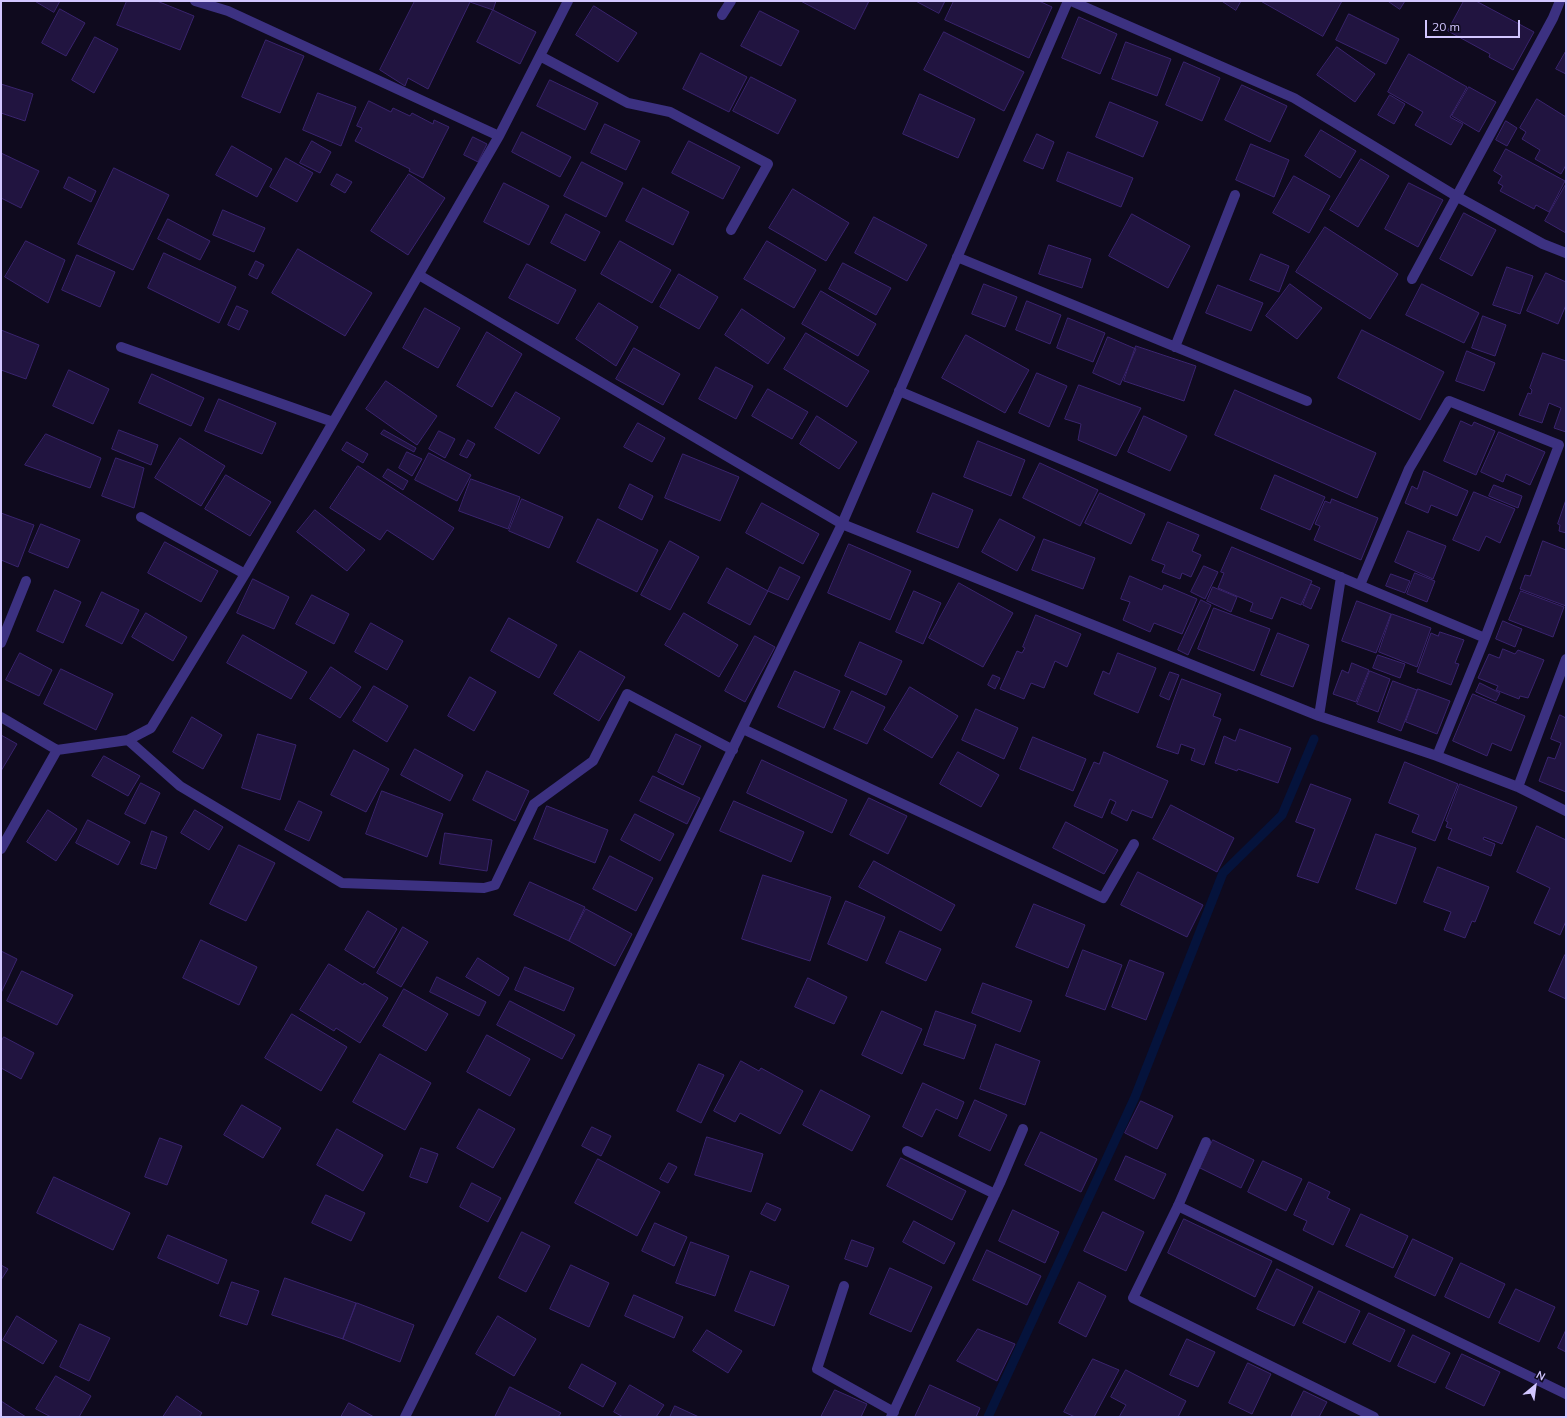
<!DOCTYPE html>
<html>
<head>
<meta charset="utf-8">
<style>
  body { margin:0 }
  #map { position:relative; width:1567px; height:1418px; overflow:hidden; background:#0f0a1e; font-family:Mulish,sans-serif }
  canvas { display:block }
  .frame { position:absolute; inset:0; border:2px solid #d2c6ff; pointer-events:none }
  .north { position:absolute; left:1515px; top:1366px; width:40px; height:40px; -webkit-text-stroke:3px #0f0a1e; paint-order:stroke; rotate:29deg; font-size:11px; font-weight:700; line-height:16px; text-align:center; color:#d2c6ff }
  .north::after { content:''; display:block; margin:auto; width:14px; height:18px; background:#d2c6ff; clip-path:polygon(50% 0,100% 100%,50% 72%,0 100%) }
  .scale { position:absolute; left:1425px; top:20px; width:95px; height:18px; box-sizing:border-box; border:2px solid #d2c6ff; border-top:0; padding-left:5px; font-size:12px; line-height:14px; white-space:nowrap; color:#d2c6ff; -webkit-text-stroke:3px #0f0a1e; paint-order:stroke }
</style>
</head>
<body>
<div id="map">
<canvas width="1567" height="1418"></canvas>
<div class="frame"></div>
<div class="north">N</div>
<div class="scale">20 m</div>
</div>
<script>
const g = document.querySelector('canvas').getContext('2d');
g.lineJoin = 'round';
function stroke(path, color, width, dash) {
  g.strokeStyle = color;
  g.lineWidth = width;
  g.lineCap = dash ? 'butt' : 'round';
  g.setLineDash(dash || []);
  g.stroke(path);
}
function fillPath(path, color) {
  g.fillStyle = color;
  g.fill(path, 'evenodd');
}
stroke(new Path2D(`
  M988,1417L1135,1097L1223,873L1282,815L1314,739`), '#05133c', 9);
const building = new Path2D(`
  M35,1H60L54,12Z
  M127,1H157L194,16L180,50L117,25Z
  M415,1H496L493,10L470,2L428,89L408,78L405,86L380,70Z
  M801,1H869L855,29Z
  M916,1H945L939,13Z
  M954,1H1039L1052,7L1029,58L945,20Z
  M1222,1H1241L1236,10Z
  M1261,1H1342L1323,36Z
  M1388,1H1405L1400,9Z
  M1464,1H1476L1534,32L1513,70L1489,57L1490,54L1448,31Z
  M594,6L637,33L618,62L576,35Z
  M60,9L85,23L66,56L42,43Z
  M493,10L536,32L520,64L477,42Z
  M760,11L799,31L781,66L741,46Z
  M1349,14L1399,39L1386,64L1336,40Z
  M1079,17L1117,34L1100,74L1062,58Z
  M944,32L1024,72L1004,111L924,70Z
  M95,37L118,49L94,93L72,80Z
  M266,40L304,56L280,113L242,97Z
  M1126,42L1171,59L1157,96L1112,79Z
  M1337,47L1375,74L1355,102L1317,75Z
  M1566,51V74L1556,69Z
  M701,53L747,77L729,112L683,89Z
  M1409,54L1467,87L1450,117L1463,124L1451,145L1415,125L1423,112L1388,92Z
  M1184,62L1220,78L1202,121L1166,105Z
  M751,77L796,100L778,134L733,111Z
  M550,80L598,103L585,130L537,106Z
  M1,84L33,94L25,121L1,113Z
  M1242,85L1287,106L1270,142L1225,120Z
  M1469,87L1496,102L1479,132L1452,116Z
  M318,93L356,107L341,146L303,130Z
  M920,94L975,119L958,158L903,134Z
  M1390,95L1405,104L1394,124L1378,115Z
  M1537,99L1566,117V165L1561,174L1535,159L1540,150L1522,139L1526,132L1520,128Z
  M369,101L391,112L393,108L410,116L412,113L433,124L434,120L449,127L423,178L409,171L410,169L355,141L362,128L357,126Z
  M1110,102L1158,122L1143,157L1096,137Z
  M1506,121L1517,128L1507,146L1496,140Z
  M605,124L640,141L626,170L591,153Z
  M1321,130L1356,151L1340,178L1305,156Z
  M522,132L571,157L560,177L512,152Z
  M1037,134L1054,142L1043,169L1024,161Z
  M473,137L487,144L478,162L464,155Z
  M312,141L331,152L320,173L300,163Z
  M689,141L740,167L723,199L672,173Z
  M1251,144L1289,160L1274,197L1236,180Z
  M232,146L272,169L257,197L216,175Z
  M1506,149L1565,181L1549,212L1536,205L1534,209L1500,191L1503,186L1498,183L1502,176L1494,171Z
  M1068,152L1133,178L1121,207L1057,181Z
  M1,153L39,171L21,208L1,198Z
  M286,158L313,173L297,202L270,187Z
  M1361,159L1389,176L1358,227L1330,210Z
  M582,162L623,183L606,217L564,196Z
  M114,168L169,195L133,270L78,244Z
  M337,174L352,182L345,193L331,185Z
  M409,174L445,198L408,255L371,231Z
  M1294,176L1330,196L1309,233L1273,213Z
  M69,177L96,191L91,202L64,188Z
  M504,183L549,206L529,245L484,222Z
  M1409,183L1443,200L1418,247L1385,229Z
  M1566,184V233L1545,221Z
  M643,188L689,212L673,245L626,221Z
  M793,189L849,223L826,261L769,228Z
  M223,210L265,228L254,252L213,235Z
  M1464,213L1496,230L1472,276L1440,259Z
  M566,214L600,232L585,261L551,243Z
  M1132,214L1190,246L1168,288L1109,256Z
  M874,217L927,245L907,281L855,253Z
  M168,219L210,241L200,260L158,239Z
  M1325,227L1398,274L1370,319L1296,272Z
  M26,241L65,260L48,303L5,277Z
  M620,241L671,270L652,303L601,274Z
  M767,241L816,270L794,308L744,279Z
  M1049,245L1091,259L1082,288L1039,274Z
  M298,249L372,293L345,336L272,293Z
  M164,253L236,287L219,323L148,288Z
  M1261,254L1289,266L1279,292L1250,280Z
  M77,255L115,272L100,307L62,290Z
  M256,261L264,265L257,279L249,275Z
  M843,263L891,288L876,315L829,289Z
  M527,264L576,290L558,324L509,298Z
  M1507,267L1533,276L1520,314L1493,305Z
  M1546,273L1566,282V305L1558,324L1527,311Z
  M679,274L718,297L699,329L660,307Z
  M984,284L1017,297L1005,327L972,314Z
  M1290,284L1322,308L1297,339L1266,316Z
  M1422,284L1479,313L1464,343L1406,315Z
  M1218,285L1263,303L1251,331L1206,313Z
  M821,291L876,324L858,356L802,324Z
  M1027,301L1061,315L1050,344L1016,330Z
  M599,303L638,327L616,366L576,339Z
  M237,306L248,311L239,330L228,325Z
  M425,308L460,328L438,368L403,348Z
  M742,309L785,338L768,364L725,335Z
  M1483,316L1506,325L1495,356L1472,348Z
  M1068,318L1105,333L1093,362L1057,348Z
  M1,330L39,345L26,379L1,370Z
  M1362,330L1444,372L1420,420L1338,378Z
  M487,332L522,354L492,407L457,386Z
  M806,333L869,371L847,407L784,369Z
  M966,335L1029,370L1005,413L942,378Z
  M1108,337L1136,349L1120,385L1093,373Z
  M1136,346L1196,366L1184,401L1124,381Z
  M634,348L680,374L663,405L616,379Z
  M1467,351L1495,363L1484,391L1456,381Z
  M1543,353L1566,361V432L1554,428L1561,408L1549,403L1542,423L1519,415L1528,393L1531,394L1532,390L1530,388Z
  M716,367L753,386L736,419L699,399Z
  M69,370L109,389L93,424L53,406Z
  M1037,373L1067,386L1049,427L1019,413Z
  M152,374L204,398L191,426L139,403Z
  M386,381L437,416L417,445L366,409Z
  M1079,385L1141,408L1116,456L1078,440L1081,424L1065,419Z
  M768,389L808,412L792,439L752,416Z
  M1235,390L1376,453L1357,498L1215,435Z
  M516,392L560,418L539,454L495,428Z
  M219,399L276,423L262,454L205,431Z
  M817,416L857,442L839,469L800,444Z
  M1144,416L1187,436L1170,471L1128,452Z
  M1461,421L1472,426L1474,422L1495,431L1476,475L1444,461Z
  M638,423L665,438L652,462L624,447Z
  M119,430L158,445L151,465L112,449Z
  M384,430L416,448L414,452L381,434Z
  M439,431L455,439L445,458L429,449Z
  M1499,432L1545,452L1530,485L1506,474L1503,482L1481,472Z
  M46,434L101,458L90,488L25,465Z
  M180,438L225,466L201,506L155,478Z
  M468,440L475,444L467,458L460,455Z
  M978,441L1025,460L1011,496L964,477Z
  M347,442L368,454L363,463L342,450Z
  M407,452L422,459L412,476L399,468Z
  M429,453L471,475L457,501L415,480Z
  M683,454L739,477L720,521L665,498Z
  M116,458L144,468L134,508L102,496Z
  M1040,463L1098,490L1080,526L1023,498Z
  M358,466L454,528L433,560L387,530L380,540L330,508Z
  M388,469L408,481L403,490L383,477Z
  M1424,471L1468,491L1457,516L1431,505L1428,513L1405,503L1412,486L1417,489Z
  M226,475L271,502L250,536L205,509Z
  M1275,475L1325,497L1310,530L1261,509Z
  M471,479L520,497L508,529L459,511Z
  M630,484L653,496L642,520L619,508Z
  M1494,485L1522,496L1518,508L1489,496Z
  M1474,492L1515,509L1500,543L1486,536L1479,551L1453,540Z
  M933,493L973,510L958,548L917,532Z
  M1100,493L1145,514L1131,544L1085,523Z
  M522,499L563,517L549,548L509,531Z
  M1332,499L1378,518L1361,560L1314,540L1320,526L1315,524L1325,501L1330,503Z
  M1566,500V533L1559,531L1560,525L1558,524Z
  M762,503L819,534L803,564L746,533Z
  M315,510L365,550L347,571L297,532Z
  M1,513L34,525L18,567L1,560Z
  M598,519L658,550L637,592L577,562Z
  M1000,519L1035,537L1017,571L982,552Z
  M1168,522L1199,535L1192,551L1201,555L1191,577L1182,573L1180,579L1162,572L1165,565L1152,560Z
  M41,524L80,540L68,568L29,552Z
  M1408,531L1446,546L1433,579L1395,562Z
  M1044,539L1095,558L1083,589L1032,570Z
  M670,541L699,557L670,610L641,595Z
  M1543,541L1566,550V606L1520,589L1525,575L1530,576Z
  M165,542L218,571L201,602L148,573Z
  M849,544L911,571L890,620L828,593Z
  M1232,547L1312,581L1301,605L1281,597L1272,619L1250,611L1253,603L1218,588L1224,573L1221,572Z
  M1204,566L1218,572L1205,599L1191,592Z
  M780,567L800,577L788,600L768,591Z
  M727,568L768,591L750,625L708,603Z
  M1415,573L1435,581L1427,602L1407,594Z
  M1391,574L1410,581L1405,593L1386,586Z
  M1130,576L1162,590L1164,585L1197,599L1182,634L1154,623L1150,632L1123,620L1130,602L1121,599Z
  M253,579L289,597L274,629L237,613Z
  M959,583L1013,613L983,667L929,638Z
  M1311,584L1320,588L1311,609L1303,605Z
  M1213,587L1237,597L1231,612L1207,601Z
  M55,590L81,602L63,643L37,631Z
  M914,591L941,603L923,644L896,632Z
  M1521,591L1564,607L1553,637L1509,620Z
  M102,592L139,610L122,644L86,626Z
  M312,595L349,614L334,644L296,624Z
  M1201,600L1211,605L1188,655L1178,650Z
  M1357,601L1391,614L1376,653L1342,641Z
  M1214,608L1270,629L1254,671L1198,649Z
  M146,613L187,637L173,661L132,637Z
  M684,613L738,645L719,677L665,645Z
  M1392,614L1431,628L1417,667L1379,652Z
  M1036,615L1081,634L1067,667L1055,661L1044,688L1031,683L1024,699L1000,689L1017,651L1022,653L1025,648L1023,647Z
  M509,618L557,645L539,678L491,651Z
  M1503,621L1522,629L1515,647L1496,639Z
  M371,623L403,641L387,670L355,652Z
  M1440,632L1464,640L1455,663L1459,664L1451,685L1417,672L1431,633L1438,636Z
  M1278,633L1309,645L1293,687L1261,675Z
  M243,635L307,672L291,699L227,663Z
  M755,636L775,647L745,702L725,691Z
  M860,642L902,661L886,695L845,676Z
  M1503,649L1515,654L1518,650L1544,660L1528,698L1520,696L1519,699L1496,690L1498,686L1478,678L1489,654L1499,658Z
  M580,651L625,677L599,721L554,694Z
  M20,653L52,670L39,696L6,680Z
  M1118,653L1156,668L1138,713L1100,697L1094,694L1103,671L1109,674Z
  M1378,655L1405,664L1400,678L1373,668Z
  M1352,663L1369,670L1356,702L1333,694L1342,670L1348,673Z
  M331,667L361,687L340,718L310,699Z
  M61,669L113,694L96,730L44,704Z
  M795,671L840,691L824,728L778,707Z
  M1370,671L1390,679L1378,712L1357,704Z
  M1170,672L1179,675L1169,700L1160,696Z
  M993,675L1000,678L995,689L988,685Z
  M470,677L496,692L474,731L448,716Z
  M1182,679L1221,694L1213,716L1221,719L1204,765L1191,760L1195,749L1181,744L1178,754L1157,747Z
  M1393,681L1417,690L1401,731L1378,722Z
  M1480,683L1500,693L1496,701L1476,692Z
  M374,686L408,706L387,742L353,721Z
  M910,687L958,716L932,758L884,730Z
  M1418,689L1450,701L1437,734L1406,722Z
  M852,691L885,707L867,744L834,729Z
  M1473,694L1525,716L1511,751L1492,743L1487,756L1453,741Z
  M976,709L1018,728L1004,759L962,740Z
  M1560,715L1566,718V792L1539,781L1548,757L1555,759L1561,743L1551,739Z
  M192,717L222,735L203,769L173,752Z
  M1240,729L1291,748L1278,783L1238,769L1237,771L1215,763L1224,736L1235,741Z
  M258,734L296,745L280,800L242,788Z
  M676,734L701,746L683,785L658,772Z
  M1,735L17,744L1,771Z
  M1033,737L1086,759L1073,791L1020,769Z
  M415,749L463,775L450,801L401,775Z
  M354,750L389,769L366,812L331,795Z
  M958,752L999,775L981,807L940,784Z
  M1104,752L1168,781L1152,818L1132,810L1127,821L1111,813L1116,802L1110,799L1102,818L1074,806L1094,762L1099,764Z
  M104,756L140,776L128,796L92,776Z
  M762,760L847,800L832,833L747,793Z
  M1405,762L1458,784L1435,841L1412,832L1419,815L1389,803Z
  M487,771L529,791L515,821L473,800Z
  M653,776L700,798L687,824L640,801Z
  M141,783L160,793L145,824L125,814Z
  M1311,784L1351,799L1318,883L1297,876L1315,829L1296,822Z
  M1460,784L1517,807L1502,844L1484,837L1483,839L1495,844L1491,856L1448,839L1452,829L1446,827L1448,822L1446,821Z
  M382,791L443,814L427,857L366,834Z
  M869,798L907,816L888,854L850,835Z
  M299,801L322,812L309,841L285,830Z
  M734,801L804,832L791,862L720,831Z
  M1171,805L1234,838L1217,872L1153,839Z
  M547,806L608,830L595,863L534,839Z
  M48,810L77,829L56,861L27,842Z
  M195,810L223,827L209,850L181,833Z
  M635,814L674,834L660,861L621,840Z
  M88,820L130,842L118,865L76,843Z
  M1066,822L1118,850L1104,874L1053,848Z
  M1537,826L1566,840V921L1560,935L1534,923L1550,888L1517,872Z
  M152,831L167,837L156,869L141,864Z
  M445,833L492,840L487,871L440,864Z
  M1376,834L1416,848L1396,904L1356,889Z
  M239,845L275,863L246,921L210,904Z
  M610,856L653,878L636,911L593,889Z
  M874,861L955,905L941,931L859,887Z
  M1438,867L1489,887L1475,922L1472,921L1465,938L1444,930L1451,912L1424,902Z
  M1138,872L1203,905L1187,937L1121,905Z
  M763,875L831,897L810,961L742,939Z
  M530,882L585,907L569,941L514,915Z
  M846,901L885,917L867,961L828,944Z
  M1034,904L1085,925L1068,968L1016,947Z
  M586,909L632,934L615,966L569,941Z
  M368,911L397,929L374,968L345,950Z
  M403,927L428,942L401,987L377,973Z
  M900,931L941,949L926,981L886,963Z
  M201,940L257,967L239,1005L183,978Z
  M1083,950L1122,965L1105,1010L1066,996Z
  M1,951L17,959L1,993Z
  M1565,955L1566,956V999L1549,991Z
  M478,958L509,978L499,996L466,977Z
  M1130,960L1164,973L1146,1020L1112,1007Z
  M329,964L363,985L364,983L388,998L360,1043L336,1028L334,1031L300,1010Z
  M525,967L574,988L564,1011L515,990Z
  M22,971L73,995L57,1025L7,1001Z
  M437,977L486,1002L479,1016L430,992Z
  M808,978L847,997L834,1024L795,1007Z
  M983,983L1032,1001L1020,1032L972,1013Z
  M404,989L448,1014L426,1051L383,1026Z
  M510,1001L575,1035L562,1059L497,1025Z
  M882,1011L922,1029L902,1074L862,1055Z
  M936,1011L976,1025L964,1059L924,1045Z
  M292,1014L347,1047L321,1091L265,1058Z
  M487,1035L530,1059L510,1096L467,1072Z
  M4,1037L34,1053L21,1079L1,1068V1042Z
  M996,1044L1040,1061L1025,1105L980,1089Z
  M380,1054L431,1083L405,1130L353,1102Z
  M741,1061L759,1071L761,1068L803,1091L780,1134L740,1113L735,1122L714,1111Z
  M699,1064L724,1075L701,1123L677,1111Z
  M923,1083L964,1102L957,1119L936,1109L922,1137L903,1127Z
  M821,1090L870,1116L852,1151L803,1125Z
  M975,1100L1007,1115L990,1151L959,1136Z
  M1141,1101L1173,1116L1157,1149L1125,1133Z
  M242,1105L281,1128L263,1158L224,1135Z
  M479,1109L515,1129L493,1168L457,1148Z
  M592,1127L611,1136L601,1156L582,1146Z
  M337,1129L383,1155L363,1191L317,1165Z
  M1041,1132L1097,1159L1081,1192L1025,1165Z
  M707,1137L763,1154L751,1192L695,1175Z
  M160,1138L182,1146L167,1185L145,1177Z
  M1213,1140L1254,1160L1241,1188L1200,1168Z
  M421,1148L438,1154L427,1183L410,1177Z
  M1126,1156L1166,1174L1154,1199L1115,1180Z
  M901,1158L966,1191L952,1220L887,1186Z
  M598,1159L660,1192L637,1236L575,1203Z
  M1263,1161L1302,1179L1286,1211L1248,1192Z
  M669,1163L677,1167L668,1183L660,1179Z
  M54,1177L130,1213L113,1250L37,1213Z
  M1309,1182L1330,1192L1327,1198L1350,1209L1333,1245L1303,1230L1307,1221L1294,1215Z
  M472,1183L501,1198L488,1222L460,1207Z
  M326,1195L365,1213L351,1241L312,1223Z
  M767,1203L781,1209L775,1221L761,1214Z
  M1013,1210L1059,1232L1045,1263L999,1241Z
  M1103,1212L1144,1232L1126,1271L1084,1251Z
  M1361,1214L1408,1236L1393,1268L1346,1246Z
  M1184,1219L1272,1261L1255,1297L1168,1253Z
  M914,1221L955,1243L944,1264L903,1242Z
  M655,1223L687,1237L674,1266L642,1251Z
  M522,1232L550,1246L526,1292L499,1278Z
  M168,1235L227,1260L218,1284L158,1258Z
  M1413,1239L1453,1258L1435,1296L1395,1277Z
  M852,1240L874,1248L867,1267L845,1259Z
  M691,1242L729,1256L715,1296L676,1283Z
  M987,1250L1041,1276L1027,1305L973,1280Z
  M1461,1263L1505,1284L1489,1318L1445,1297Z
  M1,1265L8,1269L1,1280Z
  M571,1265L609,1283L589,1327L550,1309Z
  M890,1268L932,1287L911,1332L870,1314Z
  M1277,1269L1313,1287L1294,1326L1257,1309Z
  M751,1271L789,1286L774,1326L735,1311Z
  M285,1278L356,1303L343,1339L272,1315Z
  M232,1282L259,1291L247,1325L220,1316Z
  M1079,1282L1106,1296L1086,1337L1059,1323Z
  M1516,1289L1555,1307L1539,1342L1499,1323Z
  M1319,1291L1360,1311L1345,1343L1303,1323Z
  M634,1295L683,1317L674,1338L625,1316Z
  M357,1303L414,1325L400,1362L343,1339Z
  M1369,1313L1405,1330L1390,1362L1353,1344Z
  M17,1316L57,1341L43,1364L3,1340Z
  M498,1316L536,1339L514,1376L476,1354Z
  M80,1324L110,1338L89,1381L60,1367Z
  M978,1329L1015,1344L997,1381L957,1361Z
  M707,1330L742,1351L728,1373L693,1351Z
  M1566,1330V1352L1558,1348Z
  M1413,1335L1450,1353L1435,1383L1398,1366Z
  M1187,1339L1215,1352L1198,1387L1170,1375Z
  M1462,1354L1500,1372L1484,1406L1446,1388Z
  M1093,1359L1119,1370L1094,1417H1075L1064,1412Z
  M1248,1363L1271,1374L1252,1414L1229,1403Z
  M582,1364L616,1383L603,1407L569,1388Z
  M1126,1370L1186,1401L1178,1417H1119L1126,1405L1111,1397Z
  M56,1376L91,1396L79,1417H51L36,1409Z
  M630,1385L664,1405L656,1417H623L614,1412Z
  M930,1385L980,1408L976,1417H915Z
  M510,1387L561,1413L558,1417H495Z
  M835,1390L867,1404L861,1417H821Z
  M1304,1391L1327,1402L1319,1417H1291Z
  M177,1396L202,1413L199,1417H163Z
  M1,1401L26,1417H1Z
  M349,1403L374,1417H341Z
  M675,1406L699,1417H670Z`);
fillPath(building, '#211440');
stroke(building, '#3a246e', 1);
stroke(new Path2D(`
  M1178,1206L1206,1142`), '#3c3181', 10);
stroke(new Path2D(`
  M195,1L228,11L499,136
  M1071,1L1294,98L1456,196L1543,244L1566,253
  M722,15L731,1
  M540,56L628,103L670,112L768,164L731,230
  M957,257L1307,401
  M419,275L842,524L1319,716L1437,756L1518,787L1566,811
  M1412,279L1553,18L1560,1
  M121,347L333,422
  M1175,347L1235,195
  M899,391L1485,638
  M141,517L245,574
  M1360,585L1409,469L1449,401L1559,445L1485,638L1437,756
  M1,643L26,581
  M1319,716L1341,577
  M1,717L57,750L128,740L151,728L245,574L499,136L568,1
  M743,729L1103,898L1134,844
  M128,740L180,786L342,883L484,888L495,885L534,804L593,761L627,694L733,750
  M1518,787L1566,659
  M1,849L57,750
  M907,1151L995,1194
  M844,1286L817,1369L894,1412
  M405,1417L532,1161L842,524L1068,1
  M891,1417L1000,1183L1023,1129
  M1374,1417L1133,1298L1178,1206L1566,1394`), '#3c3181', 10);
</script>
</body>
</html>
